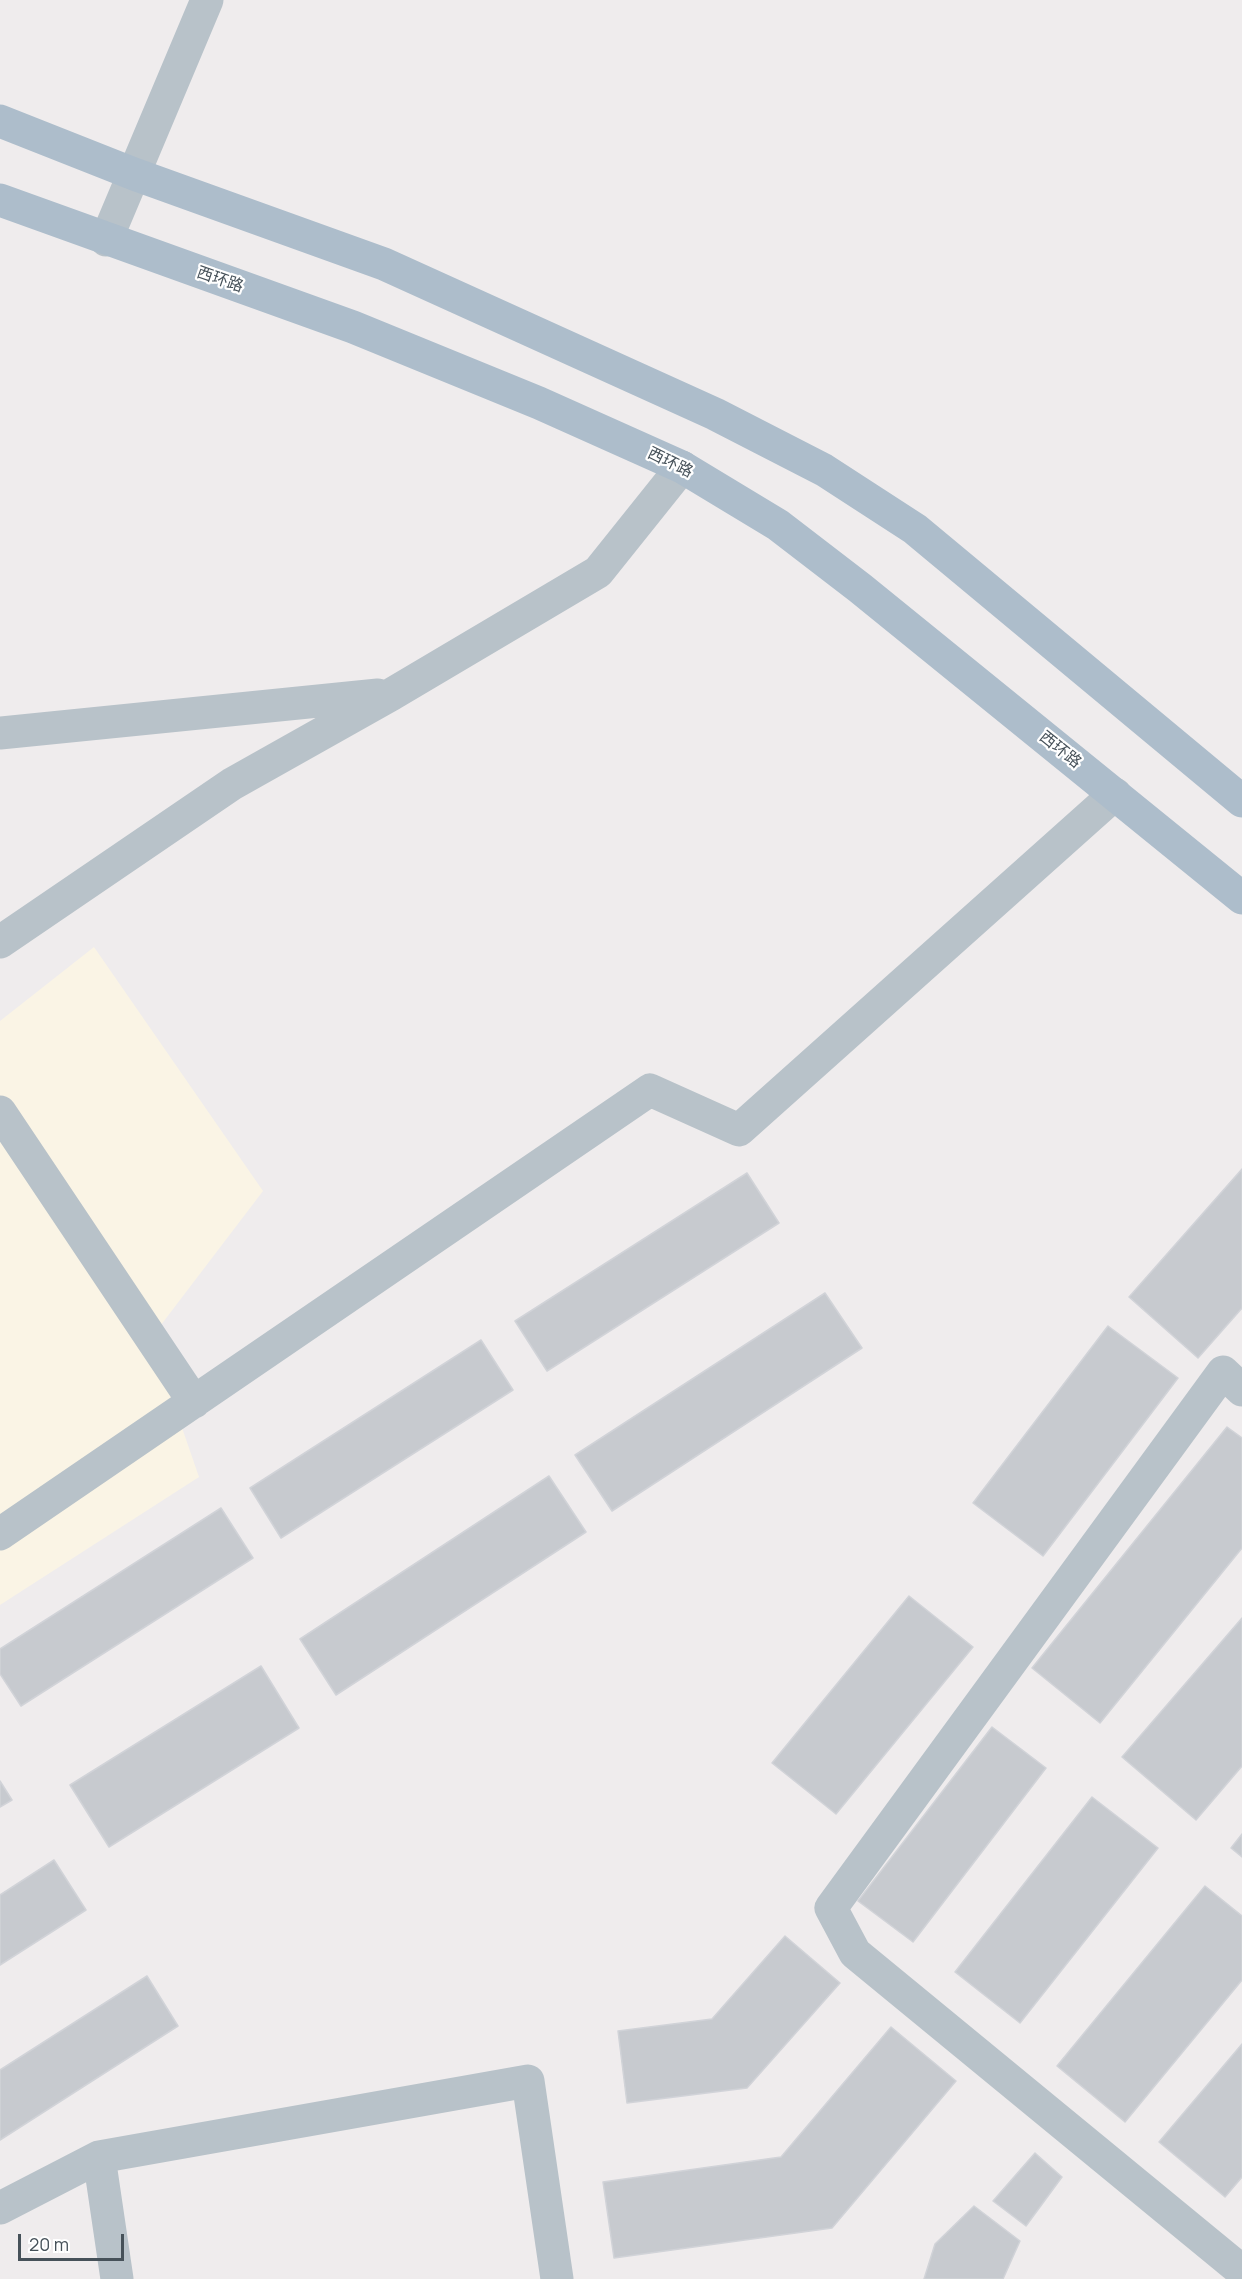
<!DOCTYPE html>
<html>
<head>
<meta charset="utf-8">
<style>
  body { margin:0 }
  #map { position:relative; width:1242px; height:2279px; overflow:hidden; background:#efeced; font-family:Manrope,sans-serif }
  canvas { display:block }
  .scale { position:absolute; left:18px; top:2234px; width:106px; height:27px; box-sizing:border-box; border:3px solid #465159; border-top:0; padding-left:8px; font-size:18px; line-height:21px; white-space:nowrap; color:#465159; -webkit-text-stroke:4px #fff; paint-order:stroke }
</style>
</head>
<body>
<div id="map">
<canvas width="1242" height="2279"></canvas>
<div class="scale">20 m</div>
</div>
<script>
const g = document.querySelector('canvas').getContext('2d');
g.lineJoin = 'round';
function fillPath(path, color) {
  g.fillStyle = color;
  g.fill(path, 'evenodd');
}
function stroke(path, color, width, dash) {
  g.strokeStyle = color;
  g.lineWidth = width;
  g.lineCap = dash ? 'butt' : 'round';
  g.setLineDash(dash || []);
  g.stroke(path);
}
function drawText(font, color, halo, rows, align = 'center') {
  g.font = font + ' Manrope,"Noto Sans SC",sans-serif';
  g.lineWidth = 4.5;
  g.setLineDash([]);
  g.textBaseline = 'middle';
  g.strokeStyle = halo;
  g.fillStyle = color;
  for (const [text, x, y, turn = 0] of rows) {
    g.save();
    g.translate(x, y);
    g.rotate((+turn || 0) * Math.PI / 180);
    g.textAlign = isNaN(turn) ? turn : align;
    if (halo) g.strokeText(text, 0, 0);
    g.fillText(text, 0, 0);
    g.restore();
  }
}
fillPath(new Path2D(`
  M94,947L263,1191L151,1338L199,1477L0,1605V1021Z`), '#faf4e5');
const building = new Path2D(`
  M1242,1169V1308L1198,1358L1129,1297Z
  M747,1173L779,1223L547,1371L515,1321Z
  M825,1293L862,1348L612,1511L575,1455Z
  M1108,1326L1178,1378L1043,1556L973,1503Z
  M481,1340L513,1390L281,1538L250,1488Z
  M1227,1427L1242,1438V1548L1100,1723L1032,1668Z
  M549,1476L586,1532L336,1695L300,1639Z
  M221,1508L253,1558L21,1706L0,1674V1649Z
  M909,1596L973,1647L836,1814L772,1763Z
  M1242,1618V1766L1196,1820L1122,1757Z
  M261,1666L299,1728L109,1847L70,1785Z
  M992,1727L1046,1768L913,1942L858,1901Z
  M0,1781L12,1800L0,1807Z
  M1092,1797L1158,1848L1020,2023L955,1972Z
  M1242,1834V1857L1231,1848Z
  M54,1860L86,1910L0,1965V1895Z
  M1205,1886L1242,1916V1980L1125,2122L1057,2066Z
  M785,1936L840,1983L747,2088L627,2103L618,2031L712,2019Z
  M147,1976L178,2026L0,2140V2070Z
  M891,2027L956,2081L832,2228L614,2258L603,2182L781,2157Z
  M1242,2044V2177L1225,2197L1159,2142Z
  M1035,2153L1062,2177L1026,2226L993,2201Z
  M974,2206L1020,2241L1003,2279H924L935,2244Z`);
fillPath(building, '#c7cacf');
stroke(building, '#d1d3d8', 1.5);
stroke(new Path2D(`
  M106,240L207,0
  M0,733L378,695
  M0,942L232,784L392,694L598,572L682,467
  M0,1112L194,1402
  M1242,1390L1223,1372L831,1908L855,1953L1242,2271
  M0,1534L650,1090L739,1130L1115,794
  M99,2157L117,2279
  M0,2208L99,2157L528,2081L557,2279`), '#b8c2c9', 33);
stroke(new Path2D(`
  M0,121L134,174L384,264L715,414L824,470L915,529L1242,801
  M0,200L353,327L539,403L682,467L778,525L860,588L1242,898`), '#adbdcb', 33);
drawText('16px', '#465159', '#fff', [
  ["西环路",220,280,19],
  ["西环路",670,463,26],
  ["西环路",1060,750,39]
]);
</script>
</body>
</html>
